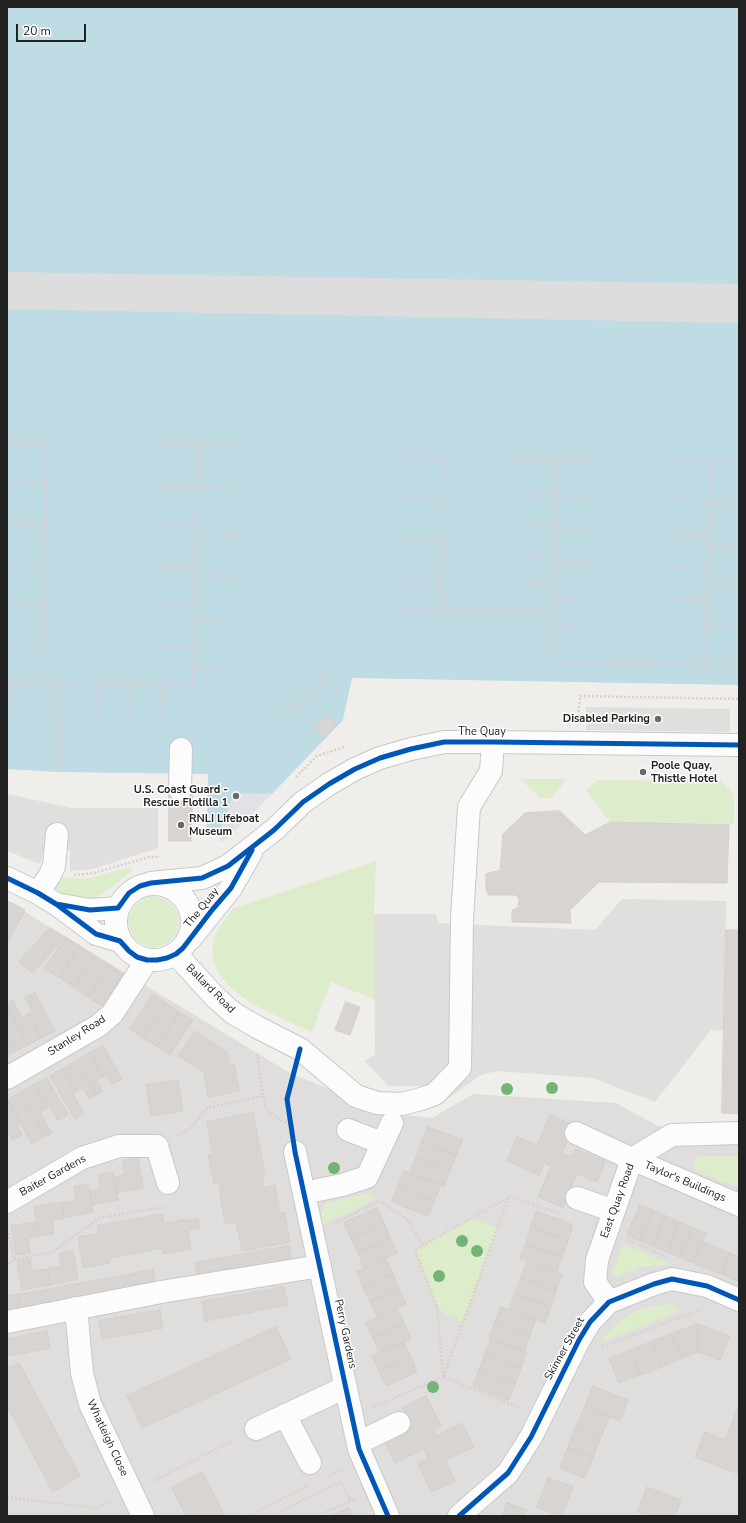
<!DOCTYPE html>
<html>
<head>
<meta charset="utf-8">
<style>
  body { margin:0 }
  #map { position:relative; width:746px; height:1523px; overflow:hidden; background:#f0eeeb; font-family:"Nunito Sans",sans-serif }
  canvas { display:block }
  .frame { position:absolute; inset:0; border:8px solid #222; pointer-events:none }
  .scale { position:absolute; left:16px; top:24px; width:70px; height:18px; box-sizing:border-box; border:2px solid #222; border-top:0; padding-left:5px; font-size:12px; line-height:14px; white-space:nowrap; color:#222; -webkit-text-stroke:3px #fff; paint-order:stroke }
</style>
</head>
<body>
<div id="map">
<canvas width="746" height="1523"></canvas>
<div class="frame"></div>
<div class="scale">20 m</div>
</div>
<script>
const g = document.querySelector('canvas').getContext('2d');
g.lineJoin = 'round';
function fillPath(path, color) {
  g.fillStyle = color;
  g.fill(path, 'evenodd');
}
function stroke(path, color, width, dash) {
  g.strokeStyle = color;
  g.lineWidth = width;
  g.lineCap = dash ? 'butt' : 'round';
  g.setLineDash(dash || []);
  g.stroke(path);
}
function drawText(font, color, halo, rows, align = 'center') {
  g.font = font + ' "Nunito Sans",sans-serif';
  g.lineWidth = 3;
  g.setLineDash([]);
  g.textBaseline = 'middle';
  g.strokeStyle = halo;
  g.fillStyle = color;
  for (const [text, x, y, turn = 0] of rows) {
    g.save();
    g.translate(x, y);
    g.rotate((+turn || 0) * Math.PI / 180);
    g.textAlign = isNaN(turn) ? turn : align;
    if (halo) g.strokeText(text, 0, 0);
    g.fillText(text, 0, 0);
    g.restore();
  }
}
fillPath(new Path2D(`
  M7,901L290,1073L375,1108L396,1114L432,1118L473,1094L616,1103L658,1126L724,1122L739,1125V1516H7Z`), '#dfdedc');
fillPath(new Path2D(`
  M520,779H567L551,798H540Z
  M597,780L721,781L734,794V823L729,825L610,822L586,791Z
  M376,861L374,914L376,1000L331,982L312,1032C276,1015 197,989 215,936C219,925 227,917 234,908Z
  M130,867L133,871C112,883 100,906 73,899C66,898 59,891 54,888L56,877L85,879Z
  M129 922a25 25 0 1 1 50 0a25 25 0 1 1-50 0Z
  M697,1156H739V1188L696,1171L693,1165L695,1158Z
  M366,1193L376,1199L322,1225L320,1216L325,1204C338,1198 353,1198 366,1193Z
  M472,1218L498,1228L463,1322L444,1313L437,1307L415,1250Z
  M624,1244L670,1264L642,1267L615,1277L611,1272Z
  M673,1304L678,1312L600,1343C619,1315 641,1306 673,1304Z`), '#ddeccb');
fillPath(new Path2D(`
  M586,707L730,709V732L586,730Z
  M7,794L72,808H158V848L93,869L70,871V850L45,847L40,864L7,851Z
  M622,899L726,901L724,1031L711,1030L655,1102L593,1078L497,1071L481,1075L440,1104L429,1086H388L365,1061L375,1054L374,914H436L438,923L595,930Z`), '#e0dfde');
fillPath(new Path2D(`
  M234,792L272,794L226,840L220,842L221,828Z`), '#e2e1e5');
fillPath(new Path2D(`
  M7,7H739V685L352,678L343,720L272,794L234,793L221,828L207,829L208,774L57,772L7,769Z`), '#bfdbe3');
fillPath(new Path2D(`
  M7,272L739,284V323L7,309Z`), '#dedddd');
const building = new Path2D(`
  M327,715L337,724L325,738L315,729Z
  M169,790H193L191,841H169Z
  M560,811L585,835L610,822L729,825L727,883L599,882L570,910L571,923L512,922V910L518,908L519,899L516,895H489L486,890V874L500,870L503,834L525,813Z
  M8,901L25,910L8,942L7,941Z
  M50,928L65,937L32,973L19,962Z
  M726,930H739V1114L722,1113Z
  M66,937L80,946L60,978L45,969Z
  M80,946L94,956L74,987L60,978Z
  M94,956L109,965L88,997L74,987Z
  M109,965L123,974L102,1006L88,997Z
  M35,993L55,1031L41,1038L29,1014L33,1012L25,998Z
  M153,994L166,1003L143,1038L130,1029Z
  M13,1000L22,1018L29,1014L41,1038L28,1045L7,1006V1003Z
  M346,1002L360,1007L350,1035L335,1030Z
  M166,1003L179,1012L157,1046L143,1038Z
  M7,1006L28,1045L14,1052L7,1038V1026L9,1025L7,1022Z
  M179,1012L193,1020L170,1055L157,1046Z
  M195,1031L227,1052L229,1065L234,1064L239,1091L208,1097L204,1072L178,1056Z
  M7,1038L14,1052L7,1056Z
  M103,1046L122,1079L112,1084L106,1075L103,1077L90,1053Z
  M90,1053L103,1077L96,1080L103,1091L96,1095L77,1061Z
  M77,1061L96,1095L89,1099L83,1088L76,1092L63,1069Z
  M63,1069L76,1092L73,1094L84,1114L75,1119L50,1076Z
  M47,1078L68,1115L58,1120L50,1106L47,1108L34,1085Z
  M178,1080L183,1111L151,1116L146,1085Z
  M34,1085L47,1108L40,1112L52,1133L45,1136L20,1093Z
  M20,1093L45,1136L32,1144L7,1100Z
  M7,1100L20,1123L16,1125L22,1135L12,1140L7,1131Z
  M253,1113L265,1173L262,1174L264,1188L275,1185L280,1213H285L290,1242L242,1251L236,1222L225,1224L220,1196H221L219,1182L214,1183L208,1155L213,1154L207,1122Z
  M550,1115L574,1125L562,1153L572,1157L575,1149L605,1161L597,1182L577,1174L563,1207L538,1197L551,1166L544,1163L539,1175L507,1161L517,1137L537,1145Z
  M428,1127L463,1140L456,1155L422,1142Z
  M422,1142L456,1155L450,1171L416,1158Z
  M138,1158L143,1188L116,1193L114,1177L125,1175L123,1161Z
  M416,1158L450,1171L444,1187L410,1174Z
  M404,1171L441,1185L434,1201L398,1187Z
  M113,1172L118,1200L92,1205L90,1191L101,1189L98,1175Z
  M88,1184L93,1212L64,1218L61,1203L76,1200L74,1187Z
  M398,1187L434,1201L428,1216L392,1202Z
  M61,1203L64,1218L52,1220L54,1234L39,1236L34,1207Z
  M640,1205L653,1210L640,1241L627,1235Z
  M377,1208L384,1223L351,1238L344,1223Z
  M653,1210L666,1216L653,1246L640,1241Z
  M537,1211L573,1225L568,1241L531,1227Z
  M162,1214L164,1224L186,1219V1221L198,1219L200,1228L188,1230L191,1249L163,1254L162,1248L109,1258L110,1263L83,1268L78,1237L98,1234L97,1226Z
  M666,1216L679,1222L667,1252L653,1246Z
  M37,1222L39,1236L28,1238L30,1253L16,1255L11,1226Z
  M679,1222L693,1228L680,1257L667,1252Z
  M384,1223L390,1238L358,1253L351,1238Z
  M531,1227L568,1241L562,1257L526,1244Z
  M693,1228L706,1233L693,1263L680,1257Z
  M390,1238L397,1253L364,1268L358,1253Z
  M703,1242L730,1253L722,1274L695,1264Z
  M526,1244L562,1257L556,1273L520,1259Z
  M289,1246L293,1265L199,1283L195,1263Z
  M73,1251L78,1279L50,1285L47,1269L61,1266L59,1254Z
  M730,1253L739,1257V1282L722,1274Z
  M30,1259L32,1271L47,1269L50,1285L22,1290L17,1261Z
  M386,1259L393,1274L363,1287L357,1272Z
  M527,1262L562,1275L556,1291L521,1278Z
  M153,1270L156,1290L27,1314L23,1294Z
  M393,1274L399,1289L370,1302L363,1287Z
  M521,1278L556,1291L551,1307L515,1294Z
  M284,1287L288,1305L205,1321L202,1302Z
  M399,1289L406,1304L377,1317L370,1302Z
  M21,1294L23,1309L7,1312V1296Z
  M515,1294L551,1307L545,1323L509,1310Z
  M501,1307L536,1319L530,1335L495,1323Z
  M397,1308L404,1323L373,1338L366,1323Z
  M160,1310L163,1328L102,1339L99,1321Z
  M404,1323L411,1339L379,1353L373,1338Z
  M495,1323L530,1335L524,1351L489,1339Z
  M698,1324L730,1336L720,1360L698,1352Z
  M698,1324V1352L682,1358L672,1334Z
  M276,1327L291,1359L142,1428L127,1396Z
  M47,1331L50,1348L7,1356V1339Z
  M672,1334L682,1358L661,1367L651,1342Z
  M491,1339L527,1352L521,1368L485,1355Z
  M404,1342L411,1357L379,1371L372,1356Z
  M651,1342L661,1367L640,1375L630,1351Z
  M630,1351L640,1375L619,1383L609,1359Z
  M485,1355L521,1368L515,1384L479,1371Z
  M411,1357L417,1372L386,1386L379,1371Z
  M19,1363L80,1476L53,1492L7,1406V1369Z
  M479,1371L515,1384L509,1400L473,1387Z
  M593,1386L628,1400L620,1421L585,1407Z
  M426,1396L441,1426L434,1430L436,1436L462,1423L474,1447L446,1460L455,1481L431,1492L418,1463L428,1458L424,1449L395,1463L384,1441L411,1427L402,1408Z
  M585,1407L609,1417L601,1437L576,1427Z
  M737,1409H739V1474L695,1457L705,1432L725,1440Z
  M576,1427L601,1437L593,1458L568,1448Z
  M568,1448L593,1458L585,1478L560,1468Z
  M202,1472L225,1516H186L172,1488Z
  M548,1478L573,1486L562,1516L537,1508Z
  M647,1487L681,1500L675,1516H650L638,1512Z
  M507,1503L527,1510L524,1516H503Z
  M349,1508L353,1516H332Z`);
fillPath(building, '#d7d4d2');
stroke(building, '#d3d0cc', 1);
const minor = new Path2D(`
  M180,790L181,749
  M7,878L38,893L56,904L96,934L120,941
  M151,883L202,878L228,866L274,830L303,802L329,784L355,769L380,758L411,749L444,742H493L739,745
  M116 922a38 38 0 1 1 76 0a38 38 0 1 1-76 0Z
  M38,893L50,875L54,866L57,834
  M61,905L90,910L118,908
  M190,939L231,888L251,853
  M176,954L215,997L233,1013L257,1027L300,1049L356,1096L377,1103L402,1104L421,1099L435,1094L460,1068L462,919L469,807L491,771L493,742
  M7,1078L98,1026L112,1014L147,960
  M348,1130L382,1143
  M576,1133L632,1159L739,1205
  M295,1152L359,1449L388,1516
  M304,1193L342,1185L367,1177L392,1123
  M577,1198L614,1211
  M7,1202L82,1158L119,1146H157L168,1183
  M609,1302L595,1282L597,1260L632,1159L672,1135L739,1133
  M76,1308L82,1373L90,1404L143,1516
  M7,1322L161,1292L320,1266
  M285,1415L310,1463
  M256,1429L346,1387
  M358,1443L399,1423
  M459,1516L508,1473L531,1437L579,1340L590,1322L609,1302L654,1284L672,1279L707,1286L739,1300`);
stroke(minor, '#c9c8c7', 24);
stroke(new Path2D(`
  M7,441L46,442
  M155,443L244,445
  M399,457H443L441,611L554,612
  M514,459L601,460
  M556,460L554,662L739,666
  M667,462L739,463
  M7,482L46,483
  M158,485L237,487
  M524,495L595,496
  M399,498L443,499
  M672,500L710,501
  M710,505L739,506
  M521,524L555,525
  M8,525H45
  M157,526L196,527
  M555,528L595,529
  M196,532L237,534
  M671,533L709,534
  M400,540L442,541
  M709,547L739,548
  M522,555H555
  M555,563L594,564
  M7,564L44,565
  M157,565L195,566
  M670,568L708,569
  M195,575L237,576
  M398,580H442
  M525,583L555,584
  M708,585L739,586
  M554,598H589
  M675,599L708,600
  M7,604L43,605
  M155,606L194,607
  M396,611H441
  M194,622H233
  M707,626L739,627
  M554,627H586
  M675,629H707
  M7,644L42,645
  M154,646L193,647
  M545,656L546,613
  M706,665L711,463
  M193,666L233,667
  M7,681L58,682L57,772
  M42,682L47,439
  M58,682L193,685L198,444
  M290,707L295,713L326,681L343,697
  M14,712V681
  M98,713V683
  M128,714L129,684
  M161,714V684
  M578,720L580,696L739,699
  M259,738L329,668
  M296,777L317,756L346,746
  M74,875L94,873L149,857H160
  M263,1096L267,1111L291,1126
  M177,1136L190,1129L207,1108L263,1096L257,1053
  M333,1224L379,1201L408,1220L423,1246
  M7,1225L14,1259L7,1266
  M628,1240L665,1256
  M14,1259L51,1253L99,1218L165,1207
  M602,1347L702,1309
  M373,1407L443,1377L437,1307L415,1250L509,1197
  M520,1408L443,1377L509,1196L560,1214
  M330,1476L343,1469
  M151,1482L236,1439
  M7,1497L96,1508L111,1502
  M326,1512L356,1499
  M248,1516L307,1486
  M271,1516L340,1482L351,1501`), '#dccecd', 2.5, [2, 2]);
stroke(minor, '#fdfcfc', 22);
stroke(new Path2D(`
  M7,878L38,893L56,904L96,934L120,941L129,951L137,957L147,960H157L167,958L176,954L183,948L212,910L231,888L252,850
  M56,904L90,910L118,908L129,893L140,886L151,883L202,878L228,866L274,830L303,802L329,784L355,769L380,758L411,749L444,742H493L739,745
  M300,1049L287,1099L295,1152L359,1449L388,1516
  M459,1516L508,1473L531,1437L579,1340L590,1322L609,1302L654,1284L672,1279L707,1286L739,1300`), '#0057b8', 5);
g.fillStyle = '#73b476';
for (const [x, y] of [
  [552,1088],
  [507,1089],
  [334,1168],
  [462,1241],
  [477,1251],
  [439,1276],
  [433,1387]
]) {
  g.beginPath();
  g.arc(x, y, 6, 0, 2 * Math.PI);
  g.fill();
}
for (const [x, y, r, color] of [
  [658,719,4,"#6a6968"],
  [643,772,4,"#6a6968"],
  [236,796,4,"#6a6968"],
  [181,825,4,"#6a6968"]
]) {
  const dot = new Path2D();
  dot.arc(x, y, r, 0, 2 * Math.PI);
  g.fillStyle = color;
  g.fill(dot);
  stroke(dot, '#fff', 1.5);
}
drawText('bold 11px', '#222', '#fff', [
  ["Disabled Parking",650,719],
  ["Poole Quay,",651,766,"left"],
  ["Thistle Hotel",651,779,"left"],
  ["U.S. Coast Guard -",228,790],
  ["Rescue Flotilla 1",228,803],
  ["RNLI Lifeboat",189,819,"left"],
  ["Museum",189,832,"left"]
], 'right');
drawText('11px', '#222', '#fff', [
  ["The Quay",482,732],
  ["The Quay",202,908,-51],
  ["Ballard Road",210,989,45],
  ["Stanley Road",77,1036,-32],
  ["Baiter Gardens",53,1176,-29],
  ["Taylor's Buildings",685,1182,23],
  ["East Quay Road",618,1201,-70],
  ["Perry Gardens",345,1334,78],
  ["Skinner Street",565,1349,-61],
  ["Whatleigh Close",107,1438,65]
]);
</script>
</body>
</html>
